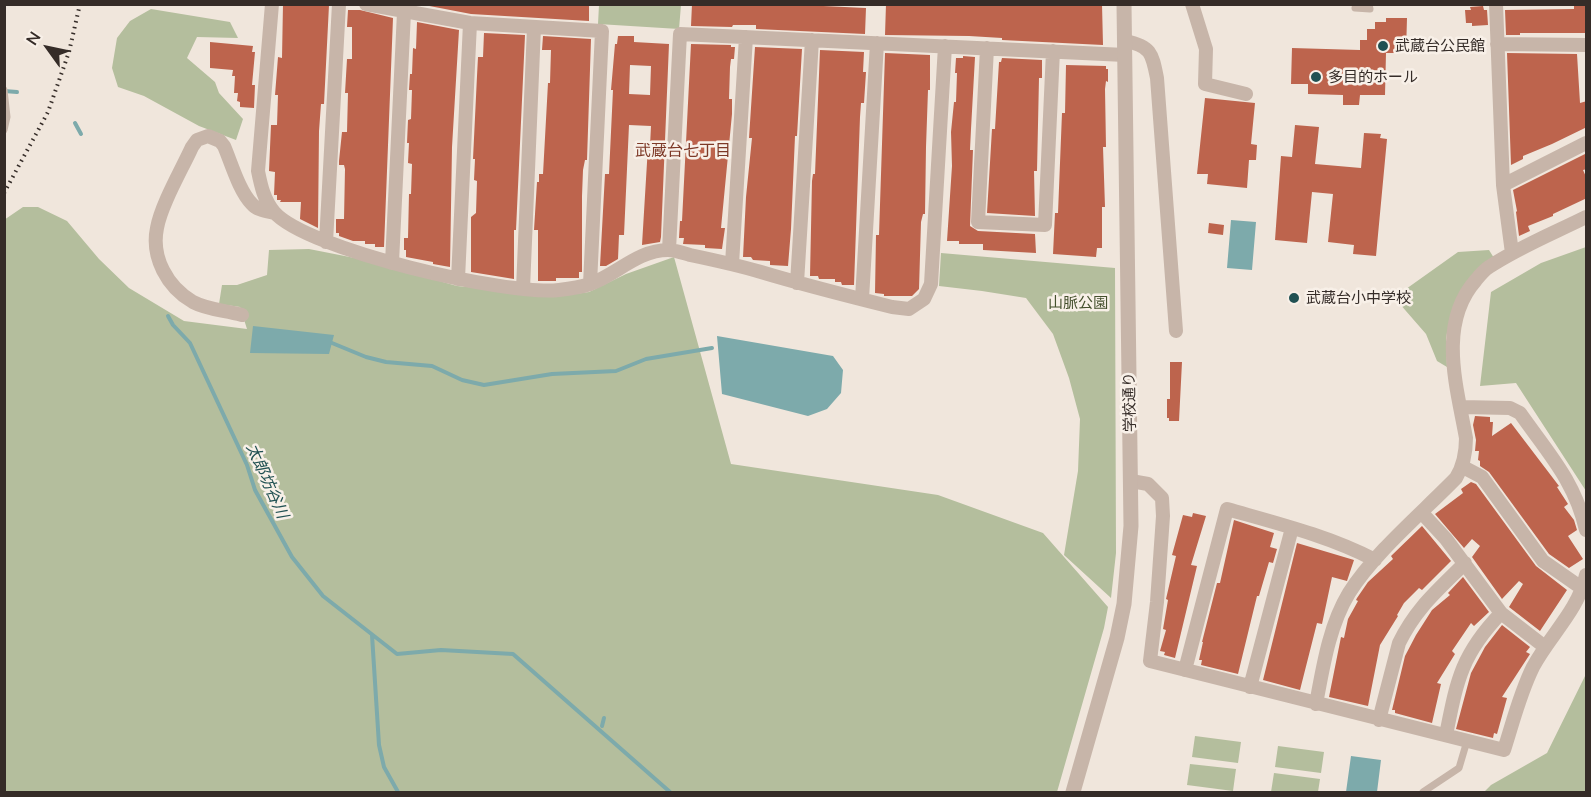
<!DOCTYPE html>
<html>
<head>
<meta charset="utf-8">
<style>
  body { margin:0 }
  #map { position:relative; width:1591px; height:797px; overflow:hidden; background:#f0e6dc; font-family:Mulish,sans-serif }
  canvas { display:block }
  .frame { position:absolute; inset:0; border:6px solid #352c28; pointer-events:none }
  .north { position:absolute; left:18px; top:18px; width:60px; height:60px; -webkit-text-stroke:4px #f8f0e8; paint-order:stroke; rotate:303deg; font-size:16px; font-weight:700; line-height:24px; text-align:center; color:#352c28 }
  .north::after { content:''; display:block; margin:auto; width:21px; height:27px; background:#352c28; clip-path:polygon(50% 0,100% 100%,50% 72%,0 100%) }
</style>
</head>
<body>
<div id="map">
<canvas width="1591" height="797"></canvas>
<div class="frame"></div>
<div class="north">N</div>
</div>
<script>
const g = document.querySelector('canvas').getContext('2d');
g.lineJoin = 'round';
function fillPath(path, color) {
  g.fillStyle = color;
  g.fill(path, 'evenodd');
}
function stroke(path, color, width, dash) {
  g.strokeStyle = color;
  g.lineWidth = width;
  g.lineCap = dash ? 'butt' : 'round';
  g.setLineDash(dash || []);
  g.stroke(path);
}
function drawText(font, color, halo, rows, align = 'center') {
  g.font = font + ' Mulish,"Noto Sans JP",sans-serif';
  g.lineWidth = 5;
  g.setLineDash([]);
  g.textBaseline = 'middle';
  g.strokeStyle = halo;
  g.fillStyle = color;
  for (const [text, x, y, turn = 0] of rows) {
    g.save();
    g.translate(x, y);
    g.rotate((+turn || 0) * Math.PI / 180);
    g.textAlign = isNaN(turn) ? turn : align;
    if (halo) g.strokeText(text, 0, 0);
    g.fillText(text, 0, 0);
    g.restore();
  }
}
fillPath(new Path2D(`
  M599,5H681L679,29L598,24Z
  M151,9L230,22L238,38L197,37L187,58L215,82L219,93L243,119L236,140L199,126L144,96L118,87L112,68L117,38L130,21Z
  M23,207H38L67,221L99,259L129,288L184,321L247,329L240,307L219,304L222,285H237L267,275L269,250L309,249L365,260L457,286L560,296L589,292L626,274L674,257L731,464L938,495L1043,533L1108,607L1104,628L1057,792H5L4,220Z
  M1586,247V491L1516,383L1480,386L1491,292L1541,263Z
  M1489,250L1494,258L1451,314L1446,338L1447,367L1437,361L1426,334L1399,303L1406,289L1458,252Z
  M941,253L1115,268L1116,553L1111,598L1064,555L1078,471L1080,419L1069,378L1053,334L1026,298L982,291L939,286Z
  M1586,674V792H1484L1491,785L1547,753Z
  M1195,736L1241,742L1238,763L1192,757Z
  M1278,746L1324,752L1321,773L1275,767Z
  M1190,764L1236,769L1233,791L1187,785Z
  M1274,773L1320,779L1318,792H1271Z`), '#b4be9d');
fillPath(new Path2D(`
  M1231,220L1256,222L1252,270L1227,268Z
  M253,326L334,335L329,354L250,353Z
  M717,336L833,356L843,370L841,393L827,409L808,416L722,394Z
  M1351,756L1381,760L1377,792H1346Z`), '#7daaab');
stroke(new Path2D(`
  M4,91L17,92
  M75,123L81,134
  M168,316L173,325L190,343L247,465L255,490L292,557L323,596L397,654L441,650L513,654L670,792
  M332,343L366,357L386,362L432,366L462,380L484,385L552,374L616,371L646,359L712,348
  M372,635L379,745L384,767L398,792
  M602,726L604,718`), '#7daaab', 4);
fillPath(new Path2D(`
  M283,4L329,5L324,104H321L319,131L318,228L300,219L301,202H280L281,200H277V195H274L275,172L269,171L271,125H277L278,95H275L278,57L282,58Z
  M419,4H589V21L471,14Z
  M692,4L802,5L866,8L865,34L756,29V25H733L732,27L691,26Z
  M886,4H1102L1103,45L1002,40V38L969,36L885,35Z
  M1574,4H1587V33H1520V35H1506L1505,10L1574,9Z
  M1483,6L1484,10H1487L1488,25L1472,26V23H1466L1465,10H1471L1470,7Z
  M348,10H360L393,18L384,247H375V244H365V241H353L339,236V233H336V219H344L345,169L344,165H339V161L342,132H347L348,93H345L347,59H352V27H347Z
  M1386,18H1407L1406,53H1386L1385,95H1360L1359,105H1343V95L1308,94V84H1291L1292,48L1360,50V40H1367V29H1375V22H1386Z
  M417,22L459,30L452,147L450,267L433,264V262L406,257V250H404V238H408L409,194H411L412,164L408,163L409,143H407L408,120L411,119L412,90H409L410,74H412L413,48L416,49Z
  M484,33L525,35L516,230H514V279L471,272V217L476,213L477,181L474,180L475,159H473L477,76L478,57H483Z
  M543,36L591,39L587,160H585L583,170L582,196V272H579V278H556V281H538V230H534L537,182H539V174H543L548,83H550L551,50H542Z
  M618,36H634V42L669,44L661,237L660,242L642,245L648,146H650L651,126L629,125L624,235H619L618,259L606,266H600L605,174H609L613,90H611L615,44H617ZM630,65L651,66L650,95L629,94Z
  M210,42L253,46L252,52H255L252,85H255L254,108L240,107V102L237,101L238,93H234L235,76H232L233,70L210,68Z
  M691,44L731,45V47H735L734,59H731L730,67L729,99H732V114L721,228H725L722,249L705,248V245L683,244L684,238H679L680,221H682Z
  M755,47L802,49L797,136H795L791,229L788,266L770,265V261L753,260L751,257H743L746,197L752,138H749Z
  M820,50L864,52L863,72H866L864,103H861L860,117L854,285H842L841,282H835V279H819L818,276H810L812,181L813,174H815Z
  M885,53L930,55V90H928L926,147L925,214H923L921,222L919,289L912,296H884V294L875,293L876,235H879Z
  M1507,53L1577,54L1580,103L1587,101V127L1552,144L1523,156V159L1511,165Z
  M963,56L975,57L971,129L970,150H973L970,226L978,231L1035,234L1036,253L983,250V244H959V241H947L952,166L951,132L954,102H956L957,73H955L956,58H963Z
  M1002,58L1042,60V78H1039L1037,171H1034L1035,216L987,213L992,129H995L999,62H1001Z
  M1066,65L1106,66V69H1108V82L1106,81L1105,89L1106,147H1103L1105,207H1102V248H1097L1096,257L1053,254L1055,213H1058L1062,113H1065Z
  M1205,98L1255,103L1251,144L1257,145L1256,160H1249L1247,188L1207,184L1208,174H1197Z
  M1295,125L1319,127L1315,164L1361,168L1364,133L1381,134L1380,138L1387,139L1376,256L1353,254L1354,245L1328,242L1333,194L1312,192L1307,243L1275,240L1281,156L1292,157Z
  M1587,153V169L1583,170L1587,179V198L1553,214V216L1528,226L1530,231L1519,236L1516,212L1517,211L1513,190Z
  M1209,223L1224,225L1223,235L1208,233Z
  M1170,362H1182L1179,421H1169V418H1167V399H1170Z
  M1475,416L1490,417V422H1493L1492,436L1511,423L1559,486L1557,487L1568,504L1564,507L1574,520L1577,530L1568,536L1583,559L1569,568L1549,554L1489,472L1480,466V461L1478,460L1479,451H1475L1476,440L1473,425Z
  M1471,482L1476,484L1536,566L1567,590L1540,631L1509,607L1523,584L1519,581L1502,599L1472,557L1480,546L1472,539L1464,548L1435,514L1463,493L1461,489Z
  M1193,513L1206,516L1191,565L1197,566L1175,658L1164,655L1165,652L1160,651L1166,630L1163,629L1168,600L1166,599L1176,556L1172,555L1183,515L1192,517Z
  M1234,520L1274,533L1270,547L1277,549L1273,563L1269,562L1259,596H1257L1238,674L1201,665L1202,660H1199L1203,642H1202L1217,583H1220Z
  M1422,526L1451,561L1422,590L1419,588L1404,603L1397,615L1398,616L1380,645L1368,706L1329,697L1341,637L1344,638L1348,619L1358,601L1356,600L1357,598L1368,582L1393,559L1391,556Z
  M1297,543L1354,560L1347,581L1332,577L1322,624L1317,623L1300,690L1263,680Z
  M1463,577L1489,612L1474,626L1471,623L1452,651L1455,654L1437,683L1441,684L1432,723L1395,713V710H1392L1405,656L1416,635L1432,610L1450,595L1448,593Z
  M1502,625L1530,647L1526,652L1530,654L1502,697L1507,698L1497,734L1494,733L1493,738L1456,729L1471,673L1485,647Z`), '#bd644d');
stroke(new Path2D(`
  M1355,8L1370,9L1369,4
  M4,90L7,117L4,130
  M1423,792L1459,768L1467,741`), '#c7b5a9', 7);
stroke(new Path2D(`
  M272,4L258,171C261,186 264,200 274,212C307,250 508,296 559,290C568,289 581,287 590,284C616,275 638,250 668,250C675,250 683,253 690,255C714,260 737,265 761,272C804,285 848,296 892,307L909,309L924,299L931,284L945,46
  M366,4L470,23L602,31L590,284
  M1192,4L1206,49L1205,84L1246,94
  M1496,4L1503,185L1512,253
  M1125,41C1151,46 1152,53 1157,78L1176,331
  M1497,44L1586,45
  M987,48L978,222L1045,225L1053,51
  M1503,185L1586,143
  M326,242L339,4
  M669,250L680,34L1125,55
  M392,263L404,12
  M732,264L746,37
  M458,279L470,23
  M797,283L812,40
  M523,289L534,27
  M862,299L877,43
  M242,315C225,310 208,310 193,302C167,287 151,257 157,228C161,205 182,169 192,147L197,140L208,136L220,141L224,146C231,162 239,191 252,204C257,210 266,211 274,213
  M1461,407L1510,408L1520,413C1548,453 1575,481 1586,530
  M1463,467L1482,477L1543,561L1583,589
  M1131,481L1148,484L1162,498L1163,516L1157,602L1150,661L1504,750C1513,722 1520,693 1533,667C1550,635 1578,611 1586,575
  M1422,513L1446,539L1501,613L1545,647
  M1185,670L1227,509C1276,523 1329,536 1375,560
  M1250,687L1292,528
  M1316,704C1323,667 1329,626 1349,593C1375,552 1422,513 1456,478C1464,465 1466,453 1466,438C1457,387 1437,324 1476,280C1480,275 1484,270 1489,267C1519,247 1554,233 1586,217
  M1379,720L1399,643C1416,608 1438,590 1465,563
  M1446,735C1457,680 1461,655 1501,613`), '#c7b5a9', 14);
stroke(new Path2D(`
  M1073,792L1117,638L1124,604L1131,526L1124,4`), '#c7b5a9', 15);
stroke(new Path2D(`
  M4,193L48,112L69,52L80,4`), '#352c28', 4, [1.5, 4.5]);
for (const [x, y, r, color] of [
  [1383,46,6,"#215153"],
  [1316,77,6,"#215153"],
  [1294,298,6,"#215153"]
]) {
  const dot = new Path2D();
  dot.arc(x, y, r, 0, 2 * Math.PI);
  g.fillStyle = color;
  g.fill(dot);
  stroke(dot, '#f8f0e8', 2);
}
drawText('15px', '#352c28', '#f8f0e8', [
  ["武蔵台公民館",1395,46],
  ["多目的ホール",1328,77],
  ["武蔵台小中学校",1306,298]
], 'left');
drawText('15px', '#45512e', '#f8f0e8', [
  ["山脈公園",1078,303]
]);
drawText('15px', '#352c28', '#f8f0e8', [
  ["学校通り",1130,402,-91]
]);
drawText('16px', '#7d3927', '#f8f0e8', [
  ["武蔵台七丁目",683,151]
]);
drawText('italic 16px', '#215153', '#f8f0e8', [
  ["太郎坊谷川",267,481,66]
]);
</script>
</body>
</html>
